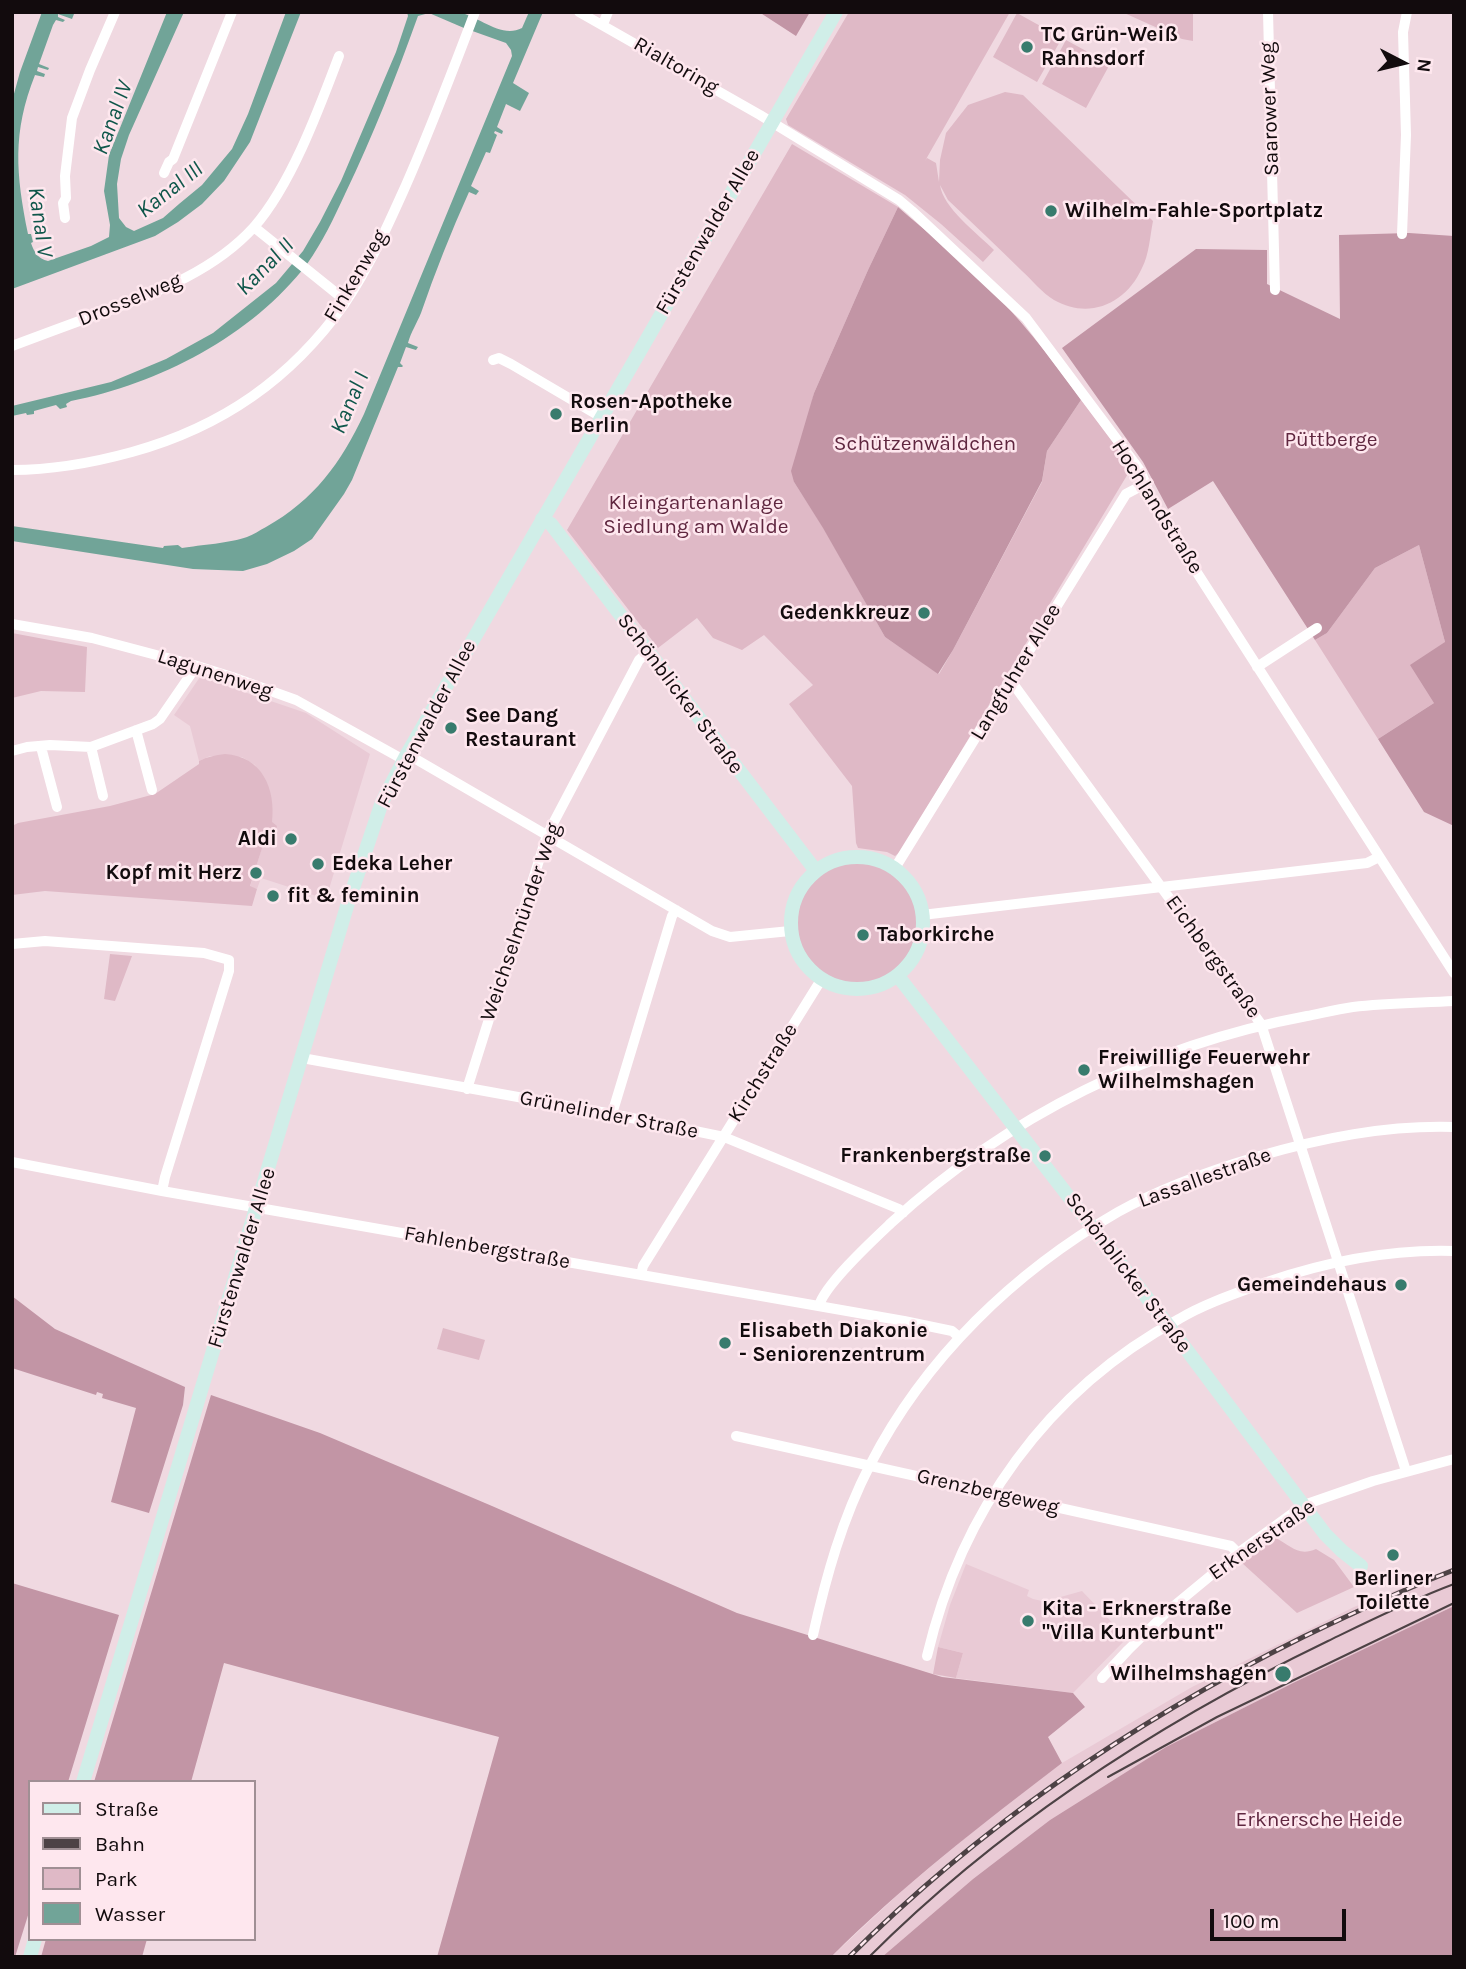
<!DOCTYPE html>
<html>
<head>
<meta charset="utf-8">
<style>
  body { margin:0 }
  #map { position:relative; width:1466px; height:1969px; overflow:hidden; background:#f0d9e1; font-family:Karla,sans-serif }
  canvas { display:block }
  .frame { position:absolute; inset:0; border:14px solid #120b0d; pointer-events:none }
  .legend { position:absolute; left:28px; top:1780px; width:228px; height:161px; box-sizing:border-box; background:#fee7ee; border:2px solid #a08f94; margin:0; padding:9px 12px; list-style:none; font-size:21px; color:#120b0d }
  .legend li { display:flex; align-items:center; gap:14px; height:35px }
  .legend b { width:35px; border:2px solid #a08f94 }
  .north { position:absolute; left:1368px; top:28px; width:70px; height:70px; -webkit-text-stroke:5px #fee7ee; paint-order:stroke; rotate:97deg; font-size:19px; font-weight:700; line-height:28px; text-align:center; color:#120b0d }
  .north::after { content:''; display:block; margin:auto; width:24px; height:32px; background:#120b0d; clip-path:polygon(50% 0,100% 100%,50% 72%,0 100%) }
  .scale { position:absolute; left:1210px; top:1909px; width:136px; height:32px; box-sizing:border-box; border:4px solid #120b0d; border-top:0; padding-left:9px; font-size:21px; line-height:24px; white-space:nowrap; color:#120b0d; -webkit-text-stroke:5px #fee7ee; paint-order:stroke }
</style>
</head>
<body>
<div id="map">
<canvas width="1466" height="1969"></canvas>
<div class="frame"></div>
<ul class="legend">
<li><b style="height:9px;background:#d0eee8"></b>Straße</li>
<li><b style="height:9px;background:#4d4245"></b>Bahn</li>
<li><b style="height:19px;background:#dfb9c6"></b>Park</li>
<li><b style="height:19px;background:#71a498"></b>Wasser</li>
</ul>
<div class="north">N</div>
<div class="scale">100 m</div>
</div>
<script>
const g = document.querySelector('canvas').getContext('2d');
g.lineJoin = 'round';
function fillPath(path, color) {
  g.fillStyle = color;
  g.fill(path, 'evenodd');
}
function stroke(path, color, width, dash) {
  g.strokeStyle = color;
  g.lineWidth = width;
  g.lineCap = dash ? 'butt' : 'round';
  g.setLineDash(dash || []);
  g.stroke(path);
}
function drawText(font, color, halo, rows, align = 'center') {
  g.font = font + ' Karla,sans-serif';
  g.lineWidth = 5;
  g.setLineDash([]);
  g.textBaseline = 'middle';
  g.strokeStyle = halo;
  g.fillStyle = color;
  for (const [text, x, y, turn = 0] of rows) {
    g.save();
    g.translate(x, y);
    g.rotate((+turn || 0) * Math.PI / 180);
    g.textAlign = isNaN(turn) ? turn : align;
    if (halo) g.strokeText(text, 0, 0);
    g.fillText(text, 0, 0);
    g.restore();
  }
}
fillPath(new Path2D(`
  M200,677L306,713L370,754L326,899L261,878L257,889L250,887L264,841L272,822L255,765L242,757L210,756L199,761L190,726L174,715Z
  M966,1564L1029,1590L1027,1596L1033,1599L1056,1604L1057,1598L1082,1591L1127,1638L1073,1693L956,1678L963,1653L938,1647L950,1605Z
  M1454,1567V1606L1293,1683L1166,1747L1050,1820L973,1879L882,1957H831L904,1889L995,1813L1062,1763L1192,1687L1354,1607Z`), '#e9cad5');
fillPath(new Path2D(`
  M849,12H1010L925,161L927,158L936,163L939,182L940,160L946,133L968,105L1005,92L1023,95L1153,221C1150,236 1149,255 1142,268C1126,304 1089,320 1054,300C1042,293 1032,280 1022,271C998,247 973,224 948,200L940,185C943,208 977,233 994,250L983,262L941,224L905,195L788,125L786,119Z
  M1122,12H1193V41L1182,39Z
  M1017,13L1062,38L1037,82L993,57Z
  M1066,40L1110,64L1086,108L1042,84Z
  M792,144L898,207L868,270L814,393L794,482L823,527L885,637L939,674L953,650L1042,482L1047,451L1081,400L1132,467L901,851L895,856L887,852L858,848L856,843L852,786L789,704L813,685L764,635L742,650L713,638L697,618L658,648L567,530Z
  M1419,545L1445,642L1434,703L1378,739L1315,640L1327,633L1375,568Z
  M12,633L87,647L85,692L41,691L12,698Z
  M225,754C262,756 276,789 272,822L277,826L271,844L264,842L250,886L257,889L252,906L45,891L12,895V826L18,823L110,806L155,794L199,764V761C207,757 215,755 225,754Z
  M797 923a60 60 0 1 1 120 0a60 60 0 1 1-120 0Z
  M110,954L132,956L115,1001L104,999Z
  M443,1328L485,1340L479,1360L437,1349Z
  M1276,1538C1290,1545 1298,1557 1316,1549L1334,1560L1354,1587L1297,1613L1242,1563Z
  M938,1647L963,1653L956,1678L933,1674Z`), '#dfb9c6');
fillPath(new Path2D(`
  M759,12H810L796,36Z
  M898,207C925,231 955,253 980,278C1018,316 1050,356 1081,400L1047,451L1042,481L953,650L938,674L885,637L823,528L794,482L791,471L814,393L868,270Z
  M1409,233L1454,236V826L1424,812L1378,739L1434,703L1410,665L1445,642L1419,545L1375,568L1327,633L1315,640L1213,481L1168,509L1143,462L1062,348L1196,249L1267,250V284L1340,319L1339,235Z
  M12,1296L55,1329L185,1387L183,1405L149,1513L111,1502L136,1408L102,1398L103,1394L97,1392L96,1395L12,1368Z
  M211,1395L320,1433L492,1506L737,1613L942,1677L1073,1693L1085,1707L1048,1737L1062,1763C982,1824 902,1886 831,1957H437L499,1737L224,1663L191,1782H94Z
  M12,1583L119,1615L68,1782H30V1909L15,1957H12Z
  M1454,1606V1957H882L973,1879L1050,1820L1166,1747L1293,1683Z
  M46,1939H147L142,1957H41Z`), '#c295a5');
fillPath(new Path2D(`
  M42,12H69L74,14L72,19L58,14V17L65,20L63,22L56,20L53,25L39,64L49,68L48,70L38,67L37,71L45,74L44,77L35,75C12,133 16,174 28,234H31L33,242L31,243C34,252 38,259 48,261L91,246L109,237L110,225L104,191L109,155L167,12H184L129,135L121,159L117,184L119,218L126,227L134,231L163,218L179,204L202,185L232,149L248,114L286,12H301L250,142L224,181L202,204L178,222L155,236L12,289V101L20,72Z
  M407,12C424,12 442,10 458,12C479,16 501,39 522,28L529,12H543L513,83L529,93L520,111L506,104L497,127L503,131L502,134L495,131L494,133L497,135L490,153L486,152L471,186L479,191L476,195L469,192C451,232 435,272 421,313C417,323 411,332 408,343L418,347L416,350L406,347L400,363L403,366L402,367H398L352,480L344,494L312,539L294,551L267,564L243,571L193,569L12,541V526L163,548L164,546L178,545L182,548C200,545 231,543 247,537C253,535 260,530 266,527C314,500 341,463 364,414L512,56L511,50L506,43L464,28L429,13L418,16C396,77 373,136 345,194C334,218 322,243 307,264C252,336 158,384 71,401L66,404L67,407L60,409L56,405L34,411V414L27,415L26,413L12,416V406L111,382L166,359L213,333L276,283L303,251L320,222L341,181L396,52L408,16Z`), '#71a498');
stroke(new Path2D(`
  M579,12L760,115L899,200L912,211L1026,318L1136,465L1141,472L1153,504L1454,973
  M1268,12L1275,290
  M603,24L608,12
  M164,173L169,162L173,159L232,12
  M65,218L63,203L66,198L65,176L72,118L90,70L115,12
  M254,227L346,301
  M1402,234L1406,135L1403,32L1407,12
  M12,346C44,334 76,322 107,311C160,291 215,270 254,227C291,185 319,109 339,56
  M493,360L499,358L511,364L601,417
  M12,470C54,470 92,463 132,452C222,427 291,379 345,303C370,266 388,225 406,185C431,128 453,70 475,12
  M12,624L92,638L194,665L232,677L296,700L404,760
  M1257,667L1317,628
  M1009,682L1014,685L1261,1024L1406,1471
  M136,730L152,790
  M41,747L57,807
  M91,747L103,796
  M12,751L27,747L50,745L91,747L153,724L160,719L191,674L194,665
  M407,754L712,931L730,937L790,931
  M895,868L1126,494L1145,484
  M922,915L1367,863L1379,857
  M12,944L45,941L204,953L229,960V971L165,1177L162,1191
  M302,1058L612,1114L724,1137L899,1209L903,1213
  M467,1089L547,835L639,660L648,652
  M612,1114L672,916L676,910
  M12,1162L162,1191L904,1321L952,1331L959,1337
  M641,1275L643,1266L821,980
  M819,1306C824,1285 874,1239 891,1223C1008,1116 1151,1045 1307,1016C1322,1013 1338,1009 1353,1007C1387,1003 1420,1003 1454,1001
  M736,1436L1231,1546L1238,1553
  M813,1635C826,1577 842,1519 870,1465C925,1358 1014,1272 1118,1212C1161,1188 1209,1171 1256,1157C1321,1138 1386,1125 1454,1127
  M927,1656C961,1512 1047,1390 1179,1319C1206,1303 1237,1293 1267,1282C1326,1262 1390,1249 1454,1251
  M1102,1678L1128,1650L1169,1610L1238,1553L1304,1505L1373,1481L1454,1459`), '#fff', 10);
stroke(new Path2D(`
  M542,519L551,524L816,871
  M791 923a66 66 0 1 1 132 0a66 66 0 1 1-132 0Z
  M898,976L1168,1325L1325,1534L1342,1551L1361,1566
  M83,1782L348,903L382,802L407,754L836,12
  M30,1957L35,1939`), '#d0eee8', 14);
stroke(new Path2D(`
  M1108,1777L1217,1717L1454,1603
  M869,1957C1001,1825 1160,1722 1328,1641C1369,1621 1411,1600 1454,1584`), '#4d4245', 2);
const rail = new Path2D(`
  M849,1957C981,1825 1136,1720 1303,1637C1353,1613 1402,1590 1454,1570`);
stroke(rail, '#4d4245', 5);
stroke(rail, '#fee7ee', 2.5, [8]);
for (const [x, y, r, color] of [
  [1027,47,7,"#387b6d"],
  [1051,211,7,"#387b6d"],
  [556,414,7,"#387b6d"],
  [924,613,7,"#387b6d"],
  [451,728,7,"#387b6d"],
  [291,839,7,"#387b6d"],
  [318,864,7,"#387b6d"],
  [256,873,7,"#387b6d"],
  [273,896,7,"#387b6d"],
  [863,935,7,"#387b6d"],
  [1084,1070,7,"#387b6d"],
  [1045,1156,7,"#387b6d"],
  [1401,1285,7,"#387b6d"],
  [725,1343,7,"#387b6d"],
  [1393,1555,7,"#387b6d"],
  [1028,1621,7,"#387b6d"],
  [1283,1674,9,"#387b6d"]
]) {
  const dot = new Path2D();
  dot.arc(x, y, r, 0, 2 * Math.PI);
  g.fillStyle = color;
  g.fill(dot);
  stroke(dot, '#fee7ee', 2.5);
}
drawText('bold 21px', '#120b0d', '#fee7ee', [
  ["TC Grün-Weiß",1041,35],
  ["Rahnsdorf",1041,59],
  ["Wilhelm-Fahle-Sportplatz",1065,211],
  ["Rosen-Apotheke",570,402],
  ["Berlin",570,426],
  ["Gedenkkreuz",910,613,"right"],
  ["See Dang",465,716],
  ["Restaurant",465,740],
  ["Aldi",277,839,"right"],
  ["Edeka Leher",332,864],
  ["Kopf mit Herz",242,873,"right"],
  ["fit & feminin",287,896],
  ["Taborkirche",877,935],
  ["Freiwillige Feuerwehr",1098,1058],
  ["Wilhelmshagen",1098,1082],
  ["Frankenbergstraße",1031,1156,"right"],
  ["Gemeindehaus",1387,1285,"right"],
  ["Elisabeth Diakonie",739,1331],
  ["- Seniorenzentrum",739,1355],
  ["Berliner",1393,1579,"center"],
  ["Toilette",1393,1603,"center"],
  ["Kita - Erknerstraße",1042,1609],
  ["\"Villa Kunterbunt\"",1042,1633],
  ["Wilhelmshagen",1267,1674,"right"]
], 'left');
drawText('21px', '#120b0d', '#fee7ee', [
  ["Rialtoring",676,66,30],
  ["Saarower Weg",1270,109,-92],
  ["Fürstenwalder Allee",708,232,-60],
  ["Finkenweg",356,276,-59],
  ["Drosselweg",130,300,-22],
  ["Hochlandstraße",1157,507,58],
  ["Langfuhrer Allee",1016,672,-59],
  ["Lagunenweg",215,674,18],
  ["Schönblicker Straße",680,694,53],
  ["Fürstenwalder Allee",427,724,-62],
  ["Weichselmünder Weg",521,922,-71],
  ["Eichbergstraße",1213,957,54],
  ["Kirchstraße",763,1073,-58],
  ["Grünelinder Straße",609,1115,11],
  ["Lassallestraße",1205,1178,-20],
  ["Fahlenbergstraße",487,1248,10],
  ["Fürstenwalder Allee",242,1258,-73],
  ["Schönblicker Straße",1128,1273,53],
  ["Grenzbergeweg",988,1492,13],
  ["Erknerstraße",1262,1540,-35]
]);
drawText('21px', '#602740', '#fee7ee', [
  ["Püttberge",1331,440],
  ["Schützenwäldchen",925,444],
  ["Kleingartenanlage",696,503],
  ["Siedlung am Walde",696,527],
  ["Erknersche Heide",1319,1820]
]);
drawText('italic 23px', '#10574b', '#fee7ee', [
  ["Kanal IV",113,118,-70],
  ["Kanal III",170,190,-38],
  ["Kanal V",40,222,82],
  ["Kanal II",265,267,-45],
  ["Kanal I",350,403,-67]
]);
</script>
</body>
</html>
